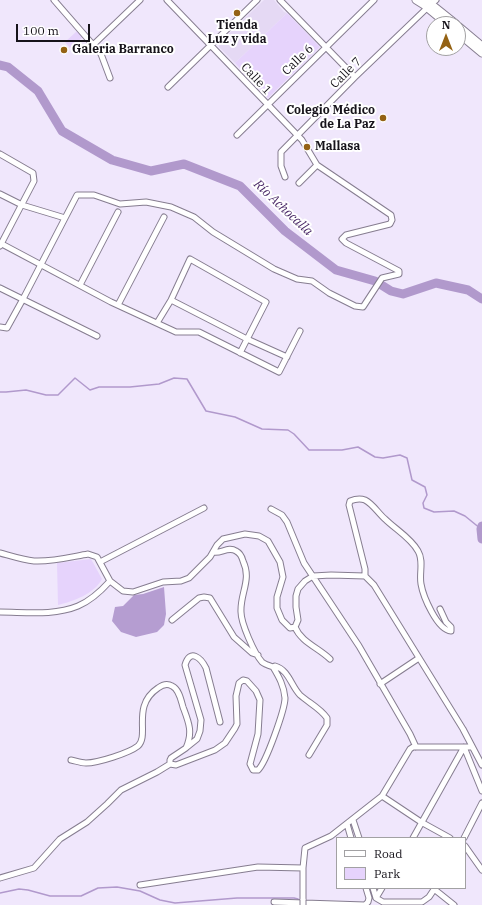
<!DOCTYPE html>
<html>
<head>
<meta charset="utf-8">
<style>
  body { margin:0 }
  #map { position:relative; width:482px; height:905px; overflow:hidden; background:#f0e7fc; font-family:"IBM Plex Serif",serif }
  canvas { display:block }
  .legend { position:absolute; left:336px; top:837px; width:130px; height:52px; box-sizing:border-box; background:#fff; border:1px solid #a2a1a3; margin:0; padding:5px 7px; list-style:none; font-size:12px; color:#16131a }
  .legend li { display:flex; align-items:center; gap:8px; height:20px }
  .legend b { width:20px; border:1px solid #a2a1a3 }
  .north { position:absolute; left:426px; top:16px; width:40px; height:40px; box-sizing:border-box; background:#fff; border:1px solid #a2a1a3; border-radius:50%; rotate:0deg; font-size:11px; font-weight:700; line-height:16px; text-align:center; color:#16131a }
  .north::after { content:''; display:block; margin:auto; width:14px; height:18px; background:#946214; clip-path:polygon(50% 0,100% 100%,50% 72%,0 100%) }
  .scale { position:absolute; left:16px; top:24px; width:74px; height:18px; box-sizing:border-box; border:2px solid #16131a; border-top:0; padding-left:5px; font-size:12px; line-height:14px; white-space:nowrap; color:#16131a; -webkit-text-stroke:3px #fff; paint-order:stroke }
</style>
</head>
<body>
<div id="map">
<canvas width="482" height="905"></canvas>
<ul class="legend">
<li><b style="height:5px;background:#fff"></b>Road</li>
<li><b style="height:11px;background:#e6d3fc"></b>Park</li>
</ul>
<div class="north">N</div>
<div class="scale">100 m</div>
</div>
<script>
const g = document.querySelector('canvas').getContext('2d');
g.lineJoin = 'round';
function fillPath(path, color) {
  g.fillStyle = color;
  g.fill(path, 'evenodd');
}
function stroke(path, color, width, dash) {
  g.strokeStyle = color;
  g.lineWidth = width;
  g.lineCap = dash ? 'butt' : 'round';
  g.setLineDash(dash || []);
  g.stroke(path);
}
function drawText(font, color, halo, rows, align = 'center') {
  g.font = font + ' "IBM Plex Serif",serif';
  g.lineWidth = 4;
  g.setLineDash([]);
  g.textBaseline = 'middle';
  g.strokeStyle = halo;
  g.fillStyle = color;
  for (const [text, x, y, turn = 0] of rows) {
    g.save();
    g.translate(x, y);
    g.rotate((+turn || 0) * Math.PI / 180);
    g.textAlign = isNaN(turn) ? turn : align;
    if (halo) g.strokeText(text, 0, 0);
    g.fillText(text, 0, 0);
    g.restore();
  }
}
fillPath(new Path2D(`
  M264,0H274L284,12L287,13L235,63L219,47V43Z`), '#e5d9f4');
fillPath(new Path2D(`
  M287,13L320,47L268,98L235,63Z
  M77,31L83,37L70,48L65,42Z
  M91,559L102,579C94,594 74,601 58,605L57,563Z`), '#e6d3fc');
fillPath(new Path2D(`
  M164,587L166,614L164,625L157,632L136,637L121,632L112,621L115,607L123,606L134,595L143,594Z`), '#b59dd1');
stroke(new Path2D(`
  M0,392H6L26,390L46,395H58L75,378L90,390L99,387H130L159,384L174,378L187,379L206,411L235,417L262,429L288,430L294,434L309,450H342L358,447L375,457L383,458L400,455L407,458L412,480L425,487L427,495L423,503L424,508L434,512L454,511L465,516L481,529
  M0,893L19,889L28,890L50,896H81L98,888L117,887L140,891L160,900L175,903L237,898H294L298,899L299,902
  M307,901H315`), '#b199cc', 1.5);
stroke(new Path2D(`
  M0,65L8,67L38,91L62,131L112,160L151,171L184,164L240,186L285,231L336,270L375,281L391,291L403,294L436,283L468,290L482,299
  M482,526L481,529L482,539`), '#b199cc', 9);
const minor = new Path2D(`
  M54,0L101,54L110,78
  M280,0L355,77
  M431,4L436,0
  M93,45L140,0
  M168,87L257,0
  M237,135L374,0
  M0,154L33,173L34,181L0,246
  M285,177L281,166V152L355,77L427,8
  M299,183L317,165
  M0,194L22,205L65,218
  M0,243L111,302L176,332H199L279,372L300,331
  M80,285L118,212
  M0,288L97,336
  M171,300L247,339L287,357
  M118,305L164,217
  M157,323L171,300L190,259L266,302L240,353
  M0,327L7,328L23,299L77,195H94L120,204L146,202L171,207L194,217L213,232L274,269L297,279L312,281L329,293L355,306L363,307L382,278L399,274V271L346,243L342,239L346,235L390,224L392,220L391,215L317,165L302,140L167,0
  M271,509L282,515L287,522L304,563L359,646L410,734L416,747
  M213,552C221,554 228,546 236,551C240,553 242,557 243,561C252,580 240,593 241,612C241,623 254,653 262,662C264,664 270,666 273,667L275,666C289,670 291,686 300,695C309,703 320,708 327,718V725L309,755
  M0,553C11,556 23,560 34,561C52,562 71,557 88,554L97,557L110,581L123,591L133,592L163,582L181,581L189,578L210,557L217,545L223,539L245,534L259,536L268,541L280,562L283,577L277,597V608L282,620L290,628L295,627L298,620L296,607V596L298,589L305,581L313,576L331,575L365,576L374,585L463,729L482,765
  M100,562L204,508
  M365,576V569L349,505L350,501C355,499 360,498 365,500C373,504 378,513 385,519C395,529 411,538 418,551C424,561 419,573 421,584C423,596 437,630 451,631V627L446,622L440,609
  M0,612C25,612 54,616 78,606C90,601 101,591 110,581
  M172,620L199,598L204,597L210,598L234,637L252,653L258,655
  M295,627C301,642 319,648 330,659
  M380,684L419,658
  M187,747L197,739L200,731L201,720L185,665C190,648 201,658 206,668L220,722
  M464,747L482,791
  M71,760C76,761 81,763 86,763C98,763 129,753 138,746C150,735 131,706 158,688C162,685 167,683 172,686C179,689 181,700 183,707C189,723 193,732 186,748L171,758L170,760V764L176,765L215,750L225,743L235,728L237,724L236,696L239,683L243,680L247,681L256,691L260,700L258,734L250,764L253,770H258C266,763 285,709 285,698C284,686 279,677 273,667
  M382,796L421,822L450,838
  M353,820L359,838
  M347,824L351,838
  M413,838L464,747
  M464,838L482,803
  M465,846L482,870
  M0,878L34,868L60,839L87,822L107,804L121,790L157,772L170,764
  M140,885L258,867L303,868
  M373,888L376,898L383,902H422L429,897L435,888
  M434,889L454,905
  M376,898L382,888
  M303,901V902V868L305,848L331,836L382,796L410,749L413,747H471
  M274,902L365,905L368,902L369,898L366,888`);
const secondary = new Path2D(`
  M416,0L424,5L447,24
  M426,0L456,24
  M458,26L482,46
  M458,33L482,53`);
stroke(minor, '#867d90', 7);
stroke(secondary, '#867d90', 9);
stroke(minor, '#fff', 5);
stroke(secondary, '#fff', 7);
const minorBridge = new Path2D(`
  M303,905V900`);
stroke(minorBridge, '#867d90', 7, []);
stroke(minorBridge, '#fff', 5);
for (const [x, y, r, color] of [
  [237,13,4,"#946214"],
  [64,50,4,"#946214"],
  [383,118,4,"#946214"],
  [307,147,4,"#946214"]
]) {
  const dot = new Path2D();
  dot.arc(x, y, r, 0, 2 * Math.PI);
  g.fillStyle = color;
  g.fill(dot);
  stroke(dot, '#fff', 1.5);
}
drawText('bold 12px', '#16131a', '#fff', [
  ["Tienda",237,26,"center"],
  ["Luz y vida",237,40,"center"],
  ["Galeria Barranco",72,50],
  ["Colegio Médico",375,111,"right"],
  ["de La Paz",375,125,"right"],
  ["Mallasa",315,147]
], 'left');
drawText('12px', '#16131a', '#fff', [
  ["Calle 6",298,60,-44],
  ["Calle 7",346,73,-45],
  ["Calle 1",256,79,47]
]);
drawText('italic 13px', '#492866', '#fff', [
  ["Río Achocalla",283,208,43]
]);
</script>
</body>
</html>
